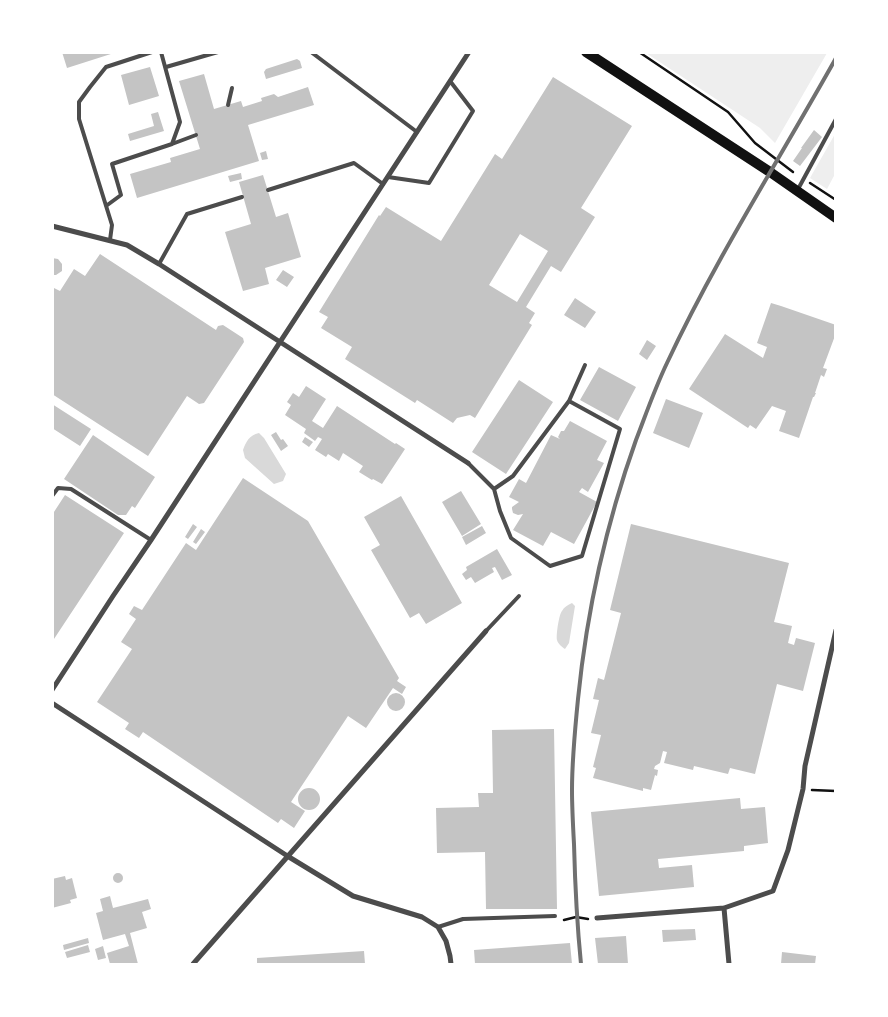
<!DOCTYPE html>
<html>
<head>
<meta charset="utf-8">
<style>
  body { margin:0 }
  #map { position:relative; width:888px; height:1017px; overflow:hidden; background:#fff; font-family:"Archivo Narrow",sans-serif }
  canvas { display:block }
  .frame { position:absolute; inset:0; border:54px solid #fff; pointer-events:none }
</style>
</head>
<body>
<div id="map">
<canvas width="888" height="1017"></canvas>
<div class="frame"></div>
</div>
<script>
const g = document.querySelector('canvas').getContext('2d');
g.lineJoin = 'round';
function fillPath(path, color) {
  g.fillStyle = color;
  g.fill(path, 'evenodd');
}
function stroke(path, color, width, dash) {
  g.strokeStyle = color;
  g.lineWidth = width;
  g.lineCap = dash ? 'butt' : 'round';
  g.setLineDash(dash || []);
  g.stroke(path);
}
fillPath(new Path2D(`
  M646,53H827L775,143L760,128Z
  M835,134V174L827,189L810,178Z`), '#eee');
fillPath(new Path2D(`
  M259,433L264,438L286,474L283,481L274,484L245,458L243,450C246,442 249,435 259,433Z
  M572,603L575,606L569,643L565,649C562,647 558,644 557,640C556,635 559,614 562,611C564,607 568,605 572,603Z`), '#d9d9d9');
fillPath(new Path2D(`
  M62,52H114V53L67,68Z
  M297,59L300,61L302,68L266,79L264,72L266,69Z
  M150,67L159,96L129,105L121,75Z
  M204,74L214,109L241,101L243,107L262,101L261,98L274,94L278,97L308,87L314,105L248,125L259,161L137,198L130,174L171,162L170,158L200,149L179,81Z
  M553,77L632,126L581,208L595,217L561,272L551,266L526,307L535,313L529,323L532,325L475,418L470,415L457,418L453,423L417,400L415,403L345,359L352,347L321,328L328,317L319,312L379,215L380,216L386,207L441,241L495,154L502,159ZM520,234L548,251L517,302L489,285Z
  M158,112L164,131L130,141L128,134L154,126L151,114Z
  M814,130L822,137L800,166L793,161L802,148H801Z
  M266,151L268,159L262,160L260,153Z
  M241,173L242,179L230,182L228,176Z
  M263,175L276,217L288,213L301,257L265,268L269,284L243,291L225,232L251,224L239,182Z
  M100,254L216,330L218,326L223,325L243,338L244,342L204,403L199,404L187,396L148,456L52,394V287L60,291L74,269L85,276Z
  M52,258L58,259L62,264V271L56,275H52Z
  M283,270L294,277L287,287L276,280Z
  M575,298L596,312L585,328L564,315Z
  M771,303L781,306L836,325V333L823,368L827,369L824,377L821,375L815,393H816L814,397H813L799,438L779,431L786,411L772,406L756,429L750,425L748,428L689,389L725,334L763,358L767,347L757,343Z
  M647,340L656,346L647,360L639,354Z
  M599,367L636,387L618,421L580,400Z
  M519,380L553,402L506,474L472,452Z
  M306,386L326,399L312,421L323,428L337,406L395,444L396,443L405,449L382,484L373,479L372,480L359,472L363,466L343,453L339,461L328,454L326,457L315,450L322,439L318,437L315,441L304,433L306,429L285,415L291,405L287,402L293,393L299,397Z
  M666,399L703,413L689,448L653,433Z
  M52,404L91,429L80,446L52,428Z
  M570,421L607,441L597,460L604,463L588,492L582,488L579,492L597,502L574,544L551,532L543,546L513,530L523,514L518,515L513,513L512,509V507L519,502L509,497L519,479L526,483L551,435L560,439L558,437L561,431H564Z
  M276,432L281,440L283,439L288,446L281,451L271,435Z
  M93,435L155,477L135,508L132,506L126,515H118L64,479Z
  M305,437L313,442L309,447L302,442Z
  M243,478L308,521L399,678L397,681L406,687L402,694L393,688L366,728L348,716L291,802L305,811L294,828L281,819L278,823L143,732L139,738L125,729L129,723L97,702L132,649L121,642L136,619L129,614L134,606L142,610L186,543L196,550Z
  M461,491L481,524L462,536L442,502Z
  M65,495L124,533L52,642V515Z
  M401,496L462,603L426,624L419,613L410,618L371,550L380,545L364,517Z
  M193,524L197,527L188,539L185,537Z
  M631,524L789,563L774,622L792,626L788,643L794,645L796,638L815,643L803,691L777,684L755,774L730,768L728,774L694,766L693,770L664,763L667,752L663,751L660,763L655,766L654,769L658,770L657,776L655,775L651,790L643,788V791L593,778L596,768L593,767L601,735L591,733L599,700L593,699L598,678L604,680L621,613L610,610Z
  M482,526L486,533L466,545L462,537Z
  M201,529L205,532L196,544L193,542Z
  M497,549L512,575L502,580L495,567L492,568L494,572L475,583L471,577L466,580L462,574L467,570L466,567Z
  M387 702a9 9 0 1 1 18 0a9 9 0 1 1-18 0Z
  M554,729L557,909H486L485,852L437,853L436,808L479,807L478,793H493L492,730Z
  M298 799a11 11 0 1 1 22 0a11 11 0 1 1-22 0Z
  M740,798L741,809L765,807L768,843L744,846V851L658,859L659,868L692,865L694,887L599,896L591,812Z
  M113 878a5 5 0 1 1 10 0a5 5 0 1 1-10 0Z
  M65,876L66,880L72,878L77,898L70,900L71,903L52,908V879Z
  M110,896L113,908L148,899L151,909L142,912L147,928L130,933L138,964H110L107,953L129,946L125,934L103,940L96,913L103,911L100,899Z
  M695,929L696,940L663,942L662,930Z
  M626,936L628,964H598L595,938Z
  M88,938L89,943L64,950L63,945Z
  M570,943L572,964H475L474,950Z
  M88,945L90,952L67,958L65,952Z
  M103,946L106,958L98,960L95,949Z
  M364,951L365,964H257V958Z
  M782,952L816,956L815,964H781Z`), '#c4c4c4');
stroke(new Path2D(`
  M639,52L728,112L755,143L793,172
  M810,183L836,200
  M812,790L836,791
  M564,920L576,917L588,919`), '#111', 2.5);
stroke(new Path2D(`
  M311,52L417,132
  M166,67L218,52
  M228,105L232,88
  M172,144L196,135
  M388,177L429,183L473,111L450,81
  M268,190L354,163L383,184
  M797,191L836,119
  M106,206L121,195L112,164L172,144L180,122L161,52
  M110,240L112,225L79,119V102L90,87L106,67L152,52
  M159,264L187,214L242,197
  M569,401L585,365
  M468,463L494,489L500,511L511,538L550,566L582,556L620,429L569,401L513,476L494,489
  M52,496L58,488L71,489L151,540
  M486,631L519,596
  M438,927L463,919L555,916`), '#4c4c4c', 4);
stroke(new Path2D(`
  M52,226L127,245L159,264L468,463
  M52,690L113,596L151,540L469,52
  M52,703L289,857L353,896L422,917L438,927L446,941L450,956L451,964
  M724,908L729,964
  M597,918L724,908L773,891L788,850L803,789L805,766L836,630
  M193,964L486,631`), '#4c4c4c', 5);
stroke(new Path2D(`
  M586,52L770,172L836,218`), '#111', 10);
stroke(new Path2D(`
  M581,964C577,924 575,884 574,844C573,826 572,808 572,790C572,760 575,729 578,699C587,609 606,524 636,440C646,414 655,388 667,363C716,258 779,160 836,58`), '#707070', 4);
</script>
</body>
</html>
